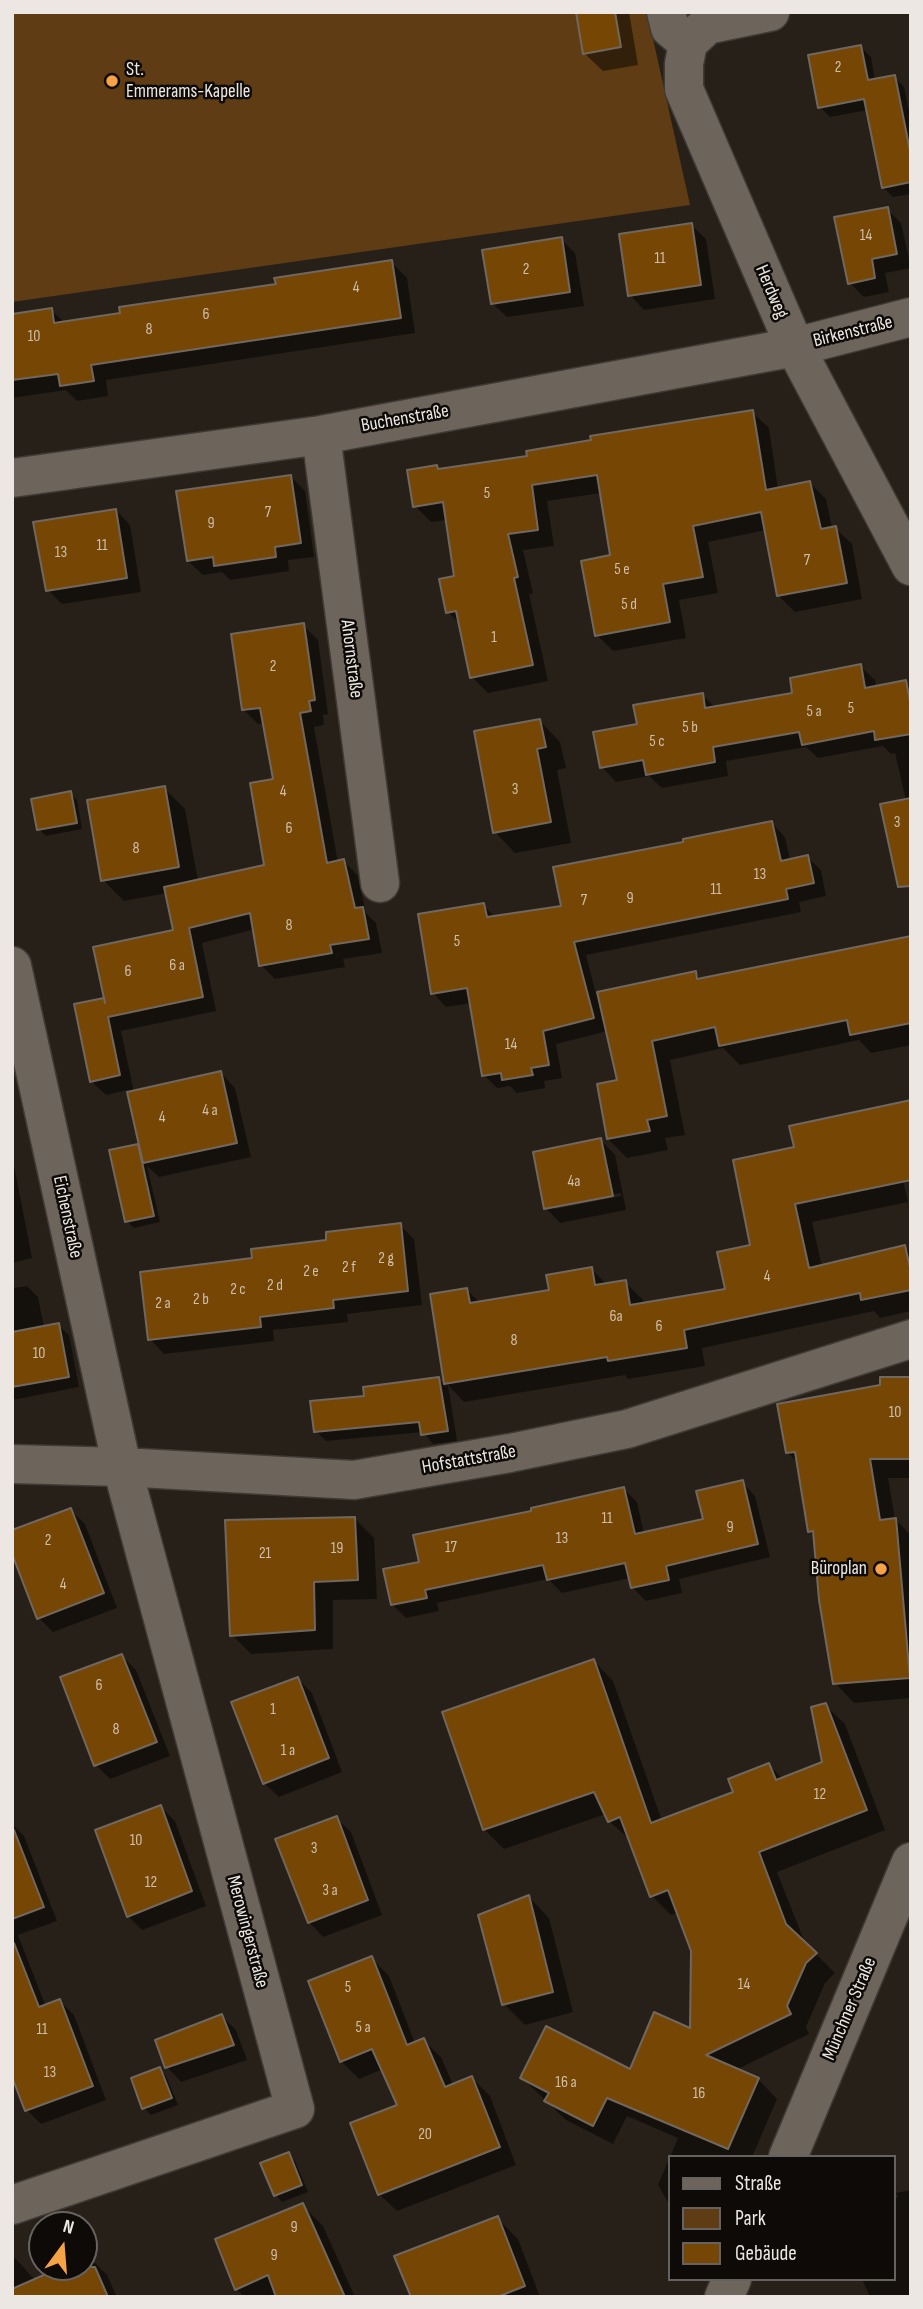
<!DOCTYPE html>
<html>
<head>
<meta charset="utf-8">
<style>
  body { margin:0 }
  #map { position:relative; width:923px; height:2309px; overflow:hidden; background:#272019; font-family:"Sofia Sans Condensed",sans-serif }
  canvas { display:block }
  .frame { position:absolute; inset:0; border:14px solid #ece7e3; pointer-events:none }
  .legend { position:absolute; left:668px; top:2155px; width:228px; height:126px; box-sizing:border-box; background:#0d0a07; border:2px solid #66625f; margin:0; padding:9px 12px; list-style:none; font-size:21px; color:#ece7e3 }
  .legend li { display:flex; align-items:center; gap:14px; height:35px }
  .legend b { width:35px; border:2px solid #66625f }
  .north { position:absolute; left:28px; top:2211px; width:70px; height:70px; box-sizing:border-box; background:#0d0a07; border:2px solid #66625f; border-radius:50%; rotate:16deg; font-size:19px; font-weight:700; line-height:28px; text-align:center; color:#ece7e3 }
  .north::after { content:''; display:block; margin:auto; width:24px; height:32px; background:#f5a346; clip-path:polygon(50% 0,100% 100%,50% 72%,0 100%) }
</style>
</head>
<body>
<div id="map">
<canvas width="923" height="2309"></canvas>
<div class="frame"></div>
<ul class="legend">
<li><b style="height:9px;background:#6d655c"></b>Straße</li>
<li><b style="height:19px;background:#5f3c14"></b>Park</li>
<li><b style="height:19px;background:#764605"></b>Gebäude</li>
</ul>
<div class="north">N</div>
</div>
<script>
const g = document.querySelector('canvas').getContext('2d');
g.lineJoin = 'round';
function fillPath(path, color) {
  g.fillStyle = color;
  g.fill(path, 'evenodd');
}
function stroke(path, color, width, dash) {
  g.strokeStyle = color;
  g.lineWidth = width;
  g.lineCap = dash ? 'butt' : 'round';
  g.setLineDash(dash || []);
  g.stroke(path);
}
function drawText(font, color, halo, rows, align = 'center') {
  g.font = font + ' "Sofia Sans Condensed",sans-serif';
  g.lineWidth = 5;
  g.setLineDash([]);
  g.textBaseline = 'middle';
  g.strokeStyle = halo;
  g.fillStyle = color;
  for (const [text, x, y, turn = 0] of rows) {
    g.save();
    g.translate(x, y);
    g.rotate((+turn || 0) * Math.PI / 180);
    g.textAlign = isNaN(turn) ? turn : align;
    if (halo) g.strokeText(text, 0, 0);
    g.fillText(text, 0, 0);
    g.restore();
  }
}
fillPath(new Path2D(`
  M12,12H647L690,205L12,302Z`), '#5f3c14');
fillPath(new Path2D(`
  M577,12H629L638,65L603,71L584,53Z
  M860,46L871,57L875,81L894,77L904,87L911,120V194L893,197L883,187L868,110L830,117L820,107Z
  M887,209L901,223L911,268L885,273L889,292L864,297L850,283Z
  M691,225L706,239L715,299L644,310L630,295Z
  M561,239L575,253L584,306L507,317L492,303Z
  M391,262L407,278L415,333L106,380L108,396L77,401L66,390L12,398V316L51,310L65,323L278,285Z
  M752,412L769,428L778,489L810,483L826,499L832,528H835L852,544L862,599L795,612L779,596L766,530L708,542L718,593L679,600L686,638L613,651L597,635L612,557L601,493L547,501L554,546L523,550L533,593L529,594L548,681L488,693L472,677L461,625L448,612L456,577L447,520L431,522L415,506L437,467L441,471L529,457Z
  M291,477L305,491L314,557L288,560L289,571L230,580L222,572L203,575L188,561Z
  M116,510L130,525L141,592L62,604L48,590Z
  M303,625L318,640L328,714L323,715L324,725L314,727L338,863L344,861L358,876L366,913L376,923L382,953L343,959L345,967L275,979L261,965L255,929L202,943L216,1011L121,1031L134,1092L221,1073L235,1088L251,1157L159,1177L147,1166L160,1222L134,1228L127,1221L138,1146L141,1150L128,1090L106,1095L91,1081L103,1000L175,932L167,893L124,901L103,880L164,788L185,809L198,881L266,866L275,781L265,723L258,724L244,710Z
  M860,666L875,680L876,687L905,682L911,687V858L906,800L895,753L891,754L883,746L818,758L806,747L726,761L728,776L662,788L649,776L616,782L602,767L639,725L702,695L716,708L794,694Z
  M540,721L560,742L566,768L557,770L571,843L515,853L495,832Z
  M70,793L77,800L82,829L46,836L39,829Z
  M772,823L785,837L790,860L807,857L821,870L826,896L799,902L801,912L586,955L596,994L695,973L702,980L911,938V1045L871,1053L859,1040L740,1065L723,1048L670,1060L685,1135L665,1138L668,1150L627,1158L608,1139L619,1082L608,1031L556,1044L562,1078L544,1081L545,1088L517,1093L510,1086L497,1088L484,1075L471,1003L446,1007L433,993L483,905L496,918L563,907L685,844Z
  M891,1128L908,1202L812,1222L822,1267L904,1246L911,1253V1311L880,1318L874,1311L702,1348L705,1366L628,1379L625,1375L464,1402L448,1385L457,1441L433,1444L423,1432L326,1441L316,1431L366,1397L438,1378L446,1387L432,1295L467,1290L480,1303L551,1292L592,1269L607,1285L625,1282L643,1300L644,1305L727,1291L752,1246L735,1161Z
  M601,1140L615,1155L626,1210L560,1223L546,1208ZM621,1193V1196L555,1209V1206Z
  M12,1155L32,1258L12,1263Z
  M400,1225L414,1239L422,1305L347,1314L348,1322L273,1330L274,1341L164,1354L150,1339L254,1259Z
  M27,1286L38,1297L44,1327L58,1325L69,1335L79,1387L12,1400V1288Z
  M911,1379V1478H888L895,1519L911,1535V1698L854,1703L835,1683L815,1537L810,1531L799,1464L787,1452Z
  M742,1482L755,1496L770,1557L679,1579L682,1593L646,1601L632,1587L630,1578L562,1593L548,1579L437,1603L439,1611L406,1618L392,1604L421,1563L533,1512L624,1489L637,1502L644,1534L705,1521Z
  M71,1510L85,1524L117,1608L53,1632L39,1618Z
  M354,1518L374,1538L377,1599L333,1600V1649L251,1654L232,1635Z
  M122,1656L136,1670L170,1756L110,1779L96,1765Z
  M594,1661L613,1681L662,1821L735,1793L769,1765L783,1779L824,1763L825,1705L845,1724L885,1830L777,1872L805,1943L835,1973L825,1983L806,2027L809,2034L736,2070L758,2079L777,2099L752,2157H670L678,2138L627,2116L613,2144L566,2120L522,2078L630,2071L692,2030L693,1951L678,1913L671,1915L652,1896L630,1840L609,1821L606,1814L504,1849L484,1829Z
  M298,1679L312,1693L342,1772L279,1797L264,1783Z
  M161,1807L175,1821L206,1906L142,1930L128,1916Z
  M336,1818L351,1832L382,1915L323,1937L309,1922Z
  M12,1824L24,1836L57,1921L18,1935L46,2007L60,2001L74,2015L106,2100L41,2124L27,2110L12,2071Z
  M529,1897L549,1918L573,2012L525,2025L504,2004Z
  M371,1958L389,1976L415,2043L423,2040L441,2057L453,2085L472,2078L490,2096L516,2165L397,2211L379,2194L400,2106L383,2069L359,2079L341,2061Z
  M222,2016L236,2030L247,2060L181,2082L167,2067Z
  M159,2069L166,2076L178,2105L151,2115L144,2108Z
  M288,2154L295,2161L308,2192L282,2202L276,2195Z
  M669,2159V2204L658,2185Z
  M911,2190V2297H870L862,2279H893V2200L898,2197L896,2193Z
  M302,2205L323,2226L355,2297H244L237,2289Z
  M497,2218L518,2239L540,2297H412Z
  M89,2257L107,2275L117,2297H12V2260L15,2258L35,2280L66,2267H84V2259Z`), '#0007');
const building = new Path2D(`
  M576,12H615L621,47L583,54Z
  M861,45L868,80L895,75L911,156V182L882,188L864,99L818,108L808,55Z
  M888,207L897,254L872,259L875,278L848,284L834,217Z
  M692,223L701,285L628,296L619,234Z
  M562,237L570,292L491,304L482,250Z
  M392,260L401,318L91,365L94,381L60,386L58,374L12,380V314L52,308L54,323L120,313L119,307L276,284L274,278Z
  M753,410L766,490L810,481L821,529L836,526L847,583L777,596L761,512L693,526L703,577L663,584L670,622L595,636L581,561L610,555L597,475L532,485L538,530L508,534L518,577L514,578L533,665L470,678L456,611L446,613L439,579L454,576L443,502L413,507L407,470L437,465L438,469L527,456L526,451L591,440L590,436Z
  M291,475L301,543L275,547L276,557L214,566L213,557L187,561L176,491Z
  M116,509L127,578L46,591L33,522Z
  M304,623L315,700L309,701L311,711L300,713L327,863L344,859L355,908L363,907L369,939L330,945L332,953L259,966L250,913L189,928L203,997L108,1017L120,1075L90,1082L74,1004L104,998L105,1003L93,947L173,930L164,887L264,865L250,783L273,779L260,708L242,710L231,634Z
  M861,664L865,688L906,680L911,706V734L875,740L874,731L802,745L799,732L713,747L715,762L646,775L643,760L600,768L593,732L637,724L633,705L703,693L705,708L792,693L790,678Z
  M540,719L546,747L537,749L551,822L493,833L474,731Z
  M165,786L179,867L101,881L87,800Z
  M71,791L77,823L37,830L31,799Z
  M911,798V886L898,887L880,804Z
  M772,821L781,861L808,855L814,883L786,889L788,899L574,942L594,1018L543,1031L549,1065L531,1068L533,1075L502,1080L501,1073L482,1076L467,988L431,994L418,914L484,903L487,917L561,906L553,867L683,842V839Z
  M911,936V1023L850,1035L847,1020L719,1046L715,1027L652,1041L667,1116L647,1120L650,1131L607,1139L597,1084L617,1080L597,992L696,971L697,979Z
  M221,1071L237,1143L143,1163L127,1092Z
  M911,1100V1180L795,1204L809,1268L905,1245L911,1272V1290L861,1300L860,1293L684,1330L687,1348L608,1361L607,1357L444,1384L430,1294L467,1288L470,1303L549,1290L546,1275L592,1267L595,1285L626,1280L630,1305L725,1289L717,1252L750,1245L733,1160L794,1147L789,1126Z
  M601,1138L613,1196L544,1209L533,1152Z
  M138,1144L154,1216L125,1222L109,1150Z
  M401,1223L408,1291L333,1300L334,1308L260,1317L261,1327L148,1340L140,1272L252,1258L251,1249L326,1240V1232Z
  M59,1323L69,1377L12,1387V1332Z
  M439,1377L448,1431L421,1435L419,1422L314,1432L310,1401L364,1396L363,1387Z
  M880,1377H911V1459H870L880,1520L896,1518L910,1678L833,1684L819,1600L813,1531L808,1532L795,1452L786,1453L777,1404L880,1385Z
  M743,1480L758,1544L666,1566L669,1580L631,1588L625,1563L547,1580L543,1565L425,1590L427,1598L391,1605L383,1569L419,1562L413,1535L531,1511V1508L624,1487L635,1534L703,1519L696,1491Z
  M71,1508L104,1593L37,1619L12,1554V1530Z
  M355,1517L358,1580L314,1582L315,1630L230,1636L225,1520Z
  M122,1654L157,1742L94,1766L60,1677Z
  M594,1659L651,1823L733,1792L728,1779L769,1763L776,1780L822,1762L811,1707L826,1703L867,1810L759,1852L786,1924L817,1953L806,1963L787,2006L791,2014L706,2055L759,2078L728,2149L607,2098L593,2126L544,2101L549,2093L520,2078L546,2026L630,2069L654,2012L690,2028L691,1951L668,1890L650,1897L620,1817L608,1822L594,1792L483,1830L442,1712Z
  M298,1677L329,1758L263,1784L231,1702Z
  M161,1805L192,1891L127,1917L95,1830Z
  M337,1816L368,1900L308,1923L275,1839Z
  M12,1830H14L44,1907L12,1919Z
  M529,1895L553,1992L502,2005L478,1915Z
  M14,1943L39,2007L60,1999L93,2086L25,2111L12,2077V1944Z
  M372,1956L407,2045L424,2038L445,2087L472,2076L500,2147L378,2195L350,2123L397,2105L372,2049L340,2062L308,1981Z
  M222,2014L234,2045L165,2068L155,2040Z
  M160,2067L172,2098L142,2109L131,2078Z
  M289,2152L302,2185L274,2196L260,2163Z
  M303,2203L345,2297H276L268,2275L235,2290L215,2239Z
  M498,2216L525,2286L497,2297H411L394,2256Z
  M62,2267H95L108,2297H12V2289Z`);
fillPath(building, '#764605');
stroke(building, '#70675f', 2);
const minor = new Path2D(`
  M666,12L670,28L688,43L684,64V89L795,347L911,566
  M688,43L707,25L770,12
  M321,435L380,883
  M12,478L321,435L795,347L911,317
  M12,966L122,1467L295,2109L12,2205
  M12,1464L122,1467L354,1480L510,1453L627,1429L911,1339`);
const tertiary = new Path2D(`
  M788,2157L911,1862
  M724,2297L732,2279`);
stroke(minor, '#403a35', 41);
stroke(tertiary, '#403a35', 41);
stroke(minor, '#6d655c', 38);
stroke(tertiary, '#6d655c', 38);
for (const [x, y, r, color] of [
  [112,81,7,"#f5a346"],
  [881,1569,7,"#f5a346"]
]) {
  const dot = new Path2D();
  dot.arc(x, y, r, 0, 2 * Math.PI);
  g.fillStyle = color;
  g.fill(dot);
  stroke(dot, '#0d0a07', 2.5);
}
drawText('16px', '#cebfac', null, [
  ["2",838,68],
  ["14",866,236],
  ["11",660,259],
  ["2",526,270],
  ["4",356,288],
  ["6",206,315],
  ["8",149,330],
  ["10",34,337],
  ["5",487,494],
  ["7",268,513],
  ["9",211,524],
  ["11",102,546],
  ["13",61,553],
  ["7",807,561],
  ["5 e",622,570],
  ["5 d",629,605],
  ["1",494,638],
  ["2",273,667],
  ["5",851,709],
  ["5 a",814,712],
  ["5 b",690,728],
  ["5 c",657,742],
  ["3",515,790],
  ["4",283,792],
  ["3",897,823],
  ["6",289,829],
  ["8",136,849],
  ["13",760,875],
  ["11",716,890],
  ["9",630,899],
  ["7",584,901],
  ["8",289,926],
  ["5",457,942],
  ["6 a",177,966],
  ["6",128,972],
  ["14",511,1045],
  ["4 a",210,1111],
  ["4",162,1118],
  ["4a",574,1182],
  ["2 g",386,1259],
  ["2 f",349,1268],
  ["2 e",311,1272],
  ["4",767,1277],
  ["2 d",275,1286],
  ["2 c",238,1290],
  ["2 b",201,1300],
  ["2 a",163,1304],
  ["6a",616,1317],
  ["6",659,1327],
  ["8",514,1341],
  ["10",39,1354],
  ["10",895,1413],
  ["11",607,1519],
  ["9",730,1528],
  ["13",562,1539],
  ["2",48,1541],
  ["17",451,1548],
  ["19",337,1549],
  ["21",265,1554],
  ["4",63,1585],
  ["6",99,1686],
  ["1",273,1710],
  ["8",116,1730],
  ["1 a",288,1751],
  ["12",820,1795],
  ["10",136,1841],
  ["3",314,1849],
  ["12",151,1883],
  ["3 a",330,1891],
  ["14",744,1985],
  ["5",348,1988],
  ["5 a",363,2028],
  ["11",42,2030],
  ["13",50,2073],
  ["16 a",566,2083],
  ["16",699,2094],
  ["20",425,2135],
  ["9",294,2228],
  ["9",274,2256]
]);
drawText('19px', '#ece7e3', '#0d0a07', [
  ["St.",126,70],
  ["Emmerams-Kapelle",126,92],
  ["Büroplan",867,1569,"right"]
], 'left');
drawText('19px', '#ece7e3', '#0d0a07', [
  ["Herdweg",771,292,67],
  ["Birkenstraße",853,332,-14],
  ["Buchenstraße",405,419,-10],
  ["Ahornstraße",351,659,83],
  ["Eichenstraße",67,1217,78],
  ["Hofstattstraße",469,1460,-10],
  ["Merowingerstraße",247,1932,75],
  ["Münchner Straße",850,2009,-67]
]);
</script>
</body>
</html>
